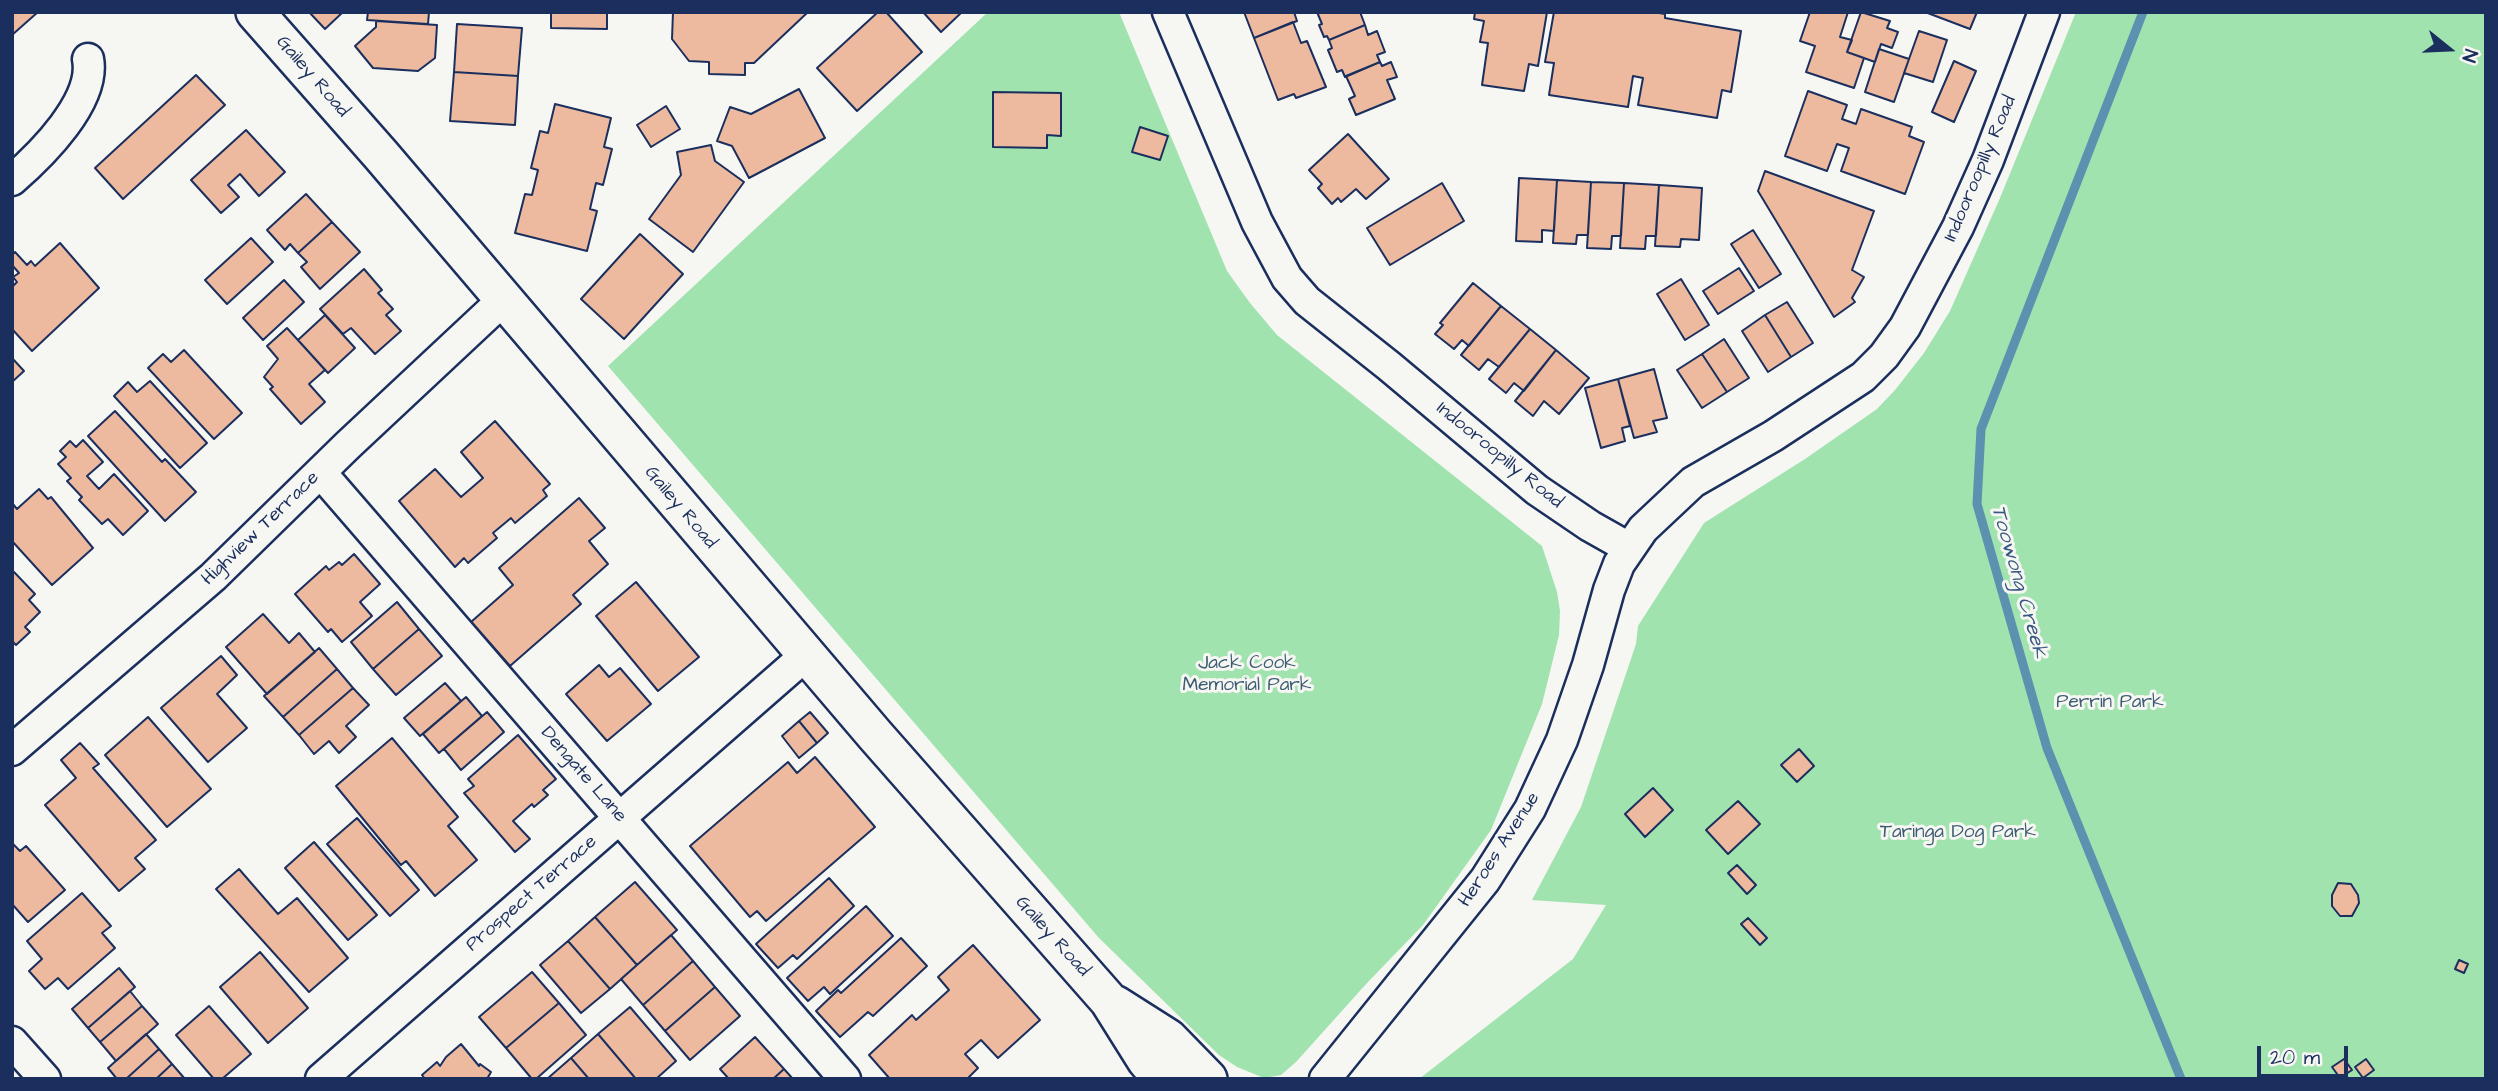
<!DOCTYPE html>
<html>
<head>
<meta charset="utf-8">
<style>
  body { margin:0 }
  #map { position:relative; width:2498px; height:1091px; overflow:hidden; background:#f6f6f2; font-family:"Architects Daughter",sans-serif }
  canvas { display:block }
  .frame { position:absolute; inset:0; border:14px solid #1b2f5e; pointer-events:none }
  .north { position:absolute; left:2414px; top:14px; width:70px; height:70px; -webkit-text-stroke:5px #f6f6f2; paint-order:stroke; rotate:108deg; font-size:19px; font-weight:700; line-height:28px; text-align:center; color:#1b2f5e }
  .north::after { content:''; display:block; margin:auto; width:24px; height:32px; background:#1b2f5e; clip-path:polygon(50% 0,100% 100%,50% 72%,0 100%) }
  .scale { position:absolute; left:2257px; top:1046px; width:91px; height:32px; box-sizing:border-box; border:4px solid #1b2f5e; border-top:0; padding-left:9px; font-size:21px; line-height:24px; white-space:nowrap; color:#1b2f5e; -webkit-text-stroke:5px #f6f6f2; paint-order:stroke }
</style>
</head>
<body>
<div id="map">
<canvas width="2498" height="1091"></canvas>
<div class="frame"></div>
<div class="north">N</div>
<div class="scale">20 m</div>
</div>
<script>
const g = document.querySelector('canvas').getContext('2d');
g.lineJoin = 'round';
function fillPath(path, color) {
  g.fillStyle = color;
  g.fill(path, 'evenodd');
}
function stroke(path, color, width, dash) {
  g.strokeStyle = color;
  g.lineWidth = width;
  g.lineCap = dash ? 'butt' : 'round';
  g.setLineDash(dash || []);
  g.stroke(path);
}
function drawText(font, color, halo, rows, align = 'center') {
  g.font = font + ' "Architects Daughter",sans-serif';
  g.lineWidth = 6;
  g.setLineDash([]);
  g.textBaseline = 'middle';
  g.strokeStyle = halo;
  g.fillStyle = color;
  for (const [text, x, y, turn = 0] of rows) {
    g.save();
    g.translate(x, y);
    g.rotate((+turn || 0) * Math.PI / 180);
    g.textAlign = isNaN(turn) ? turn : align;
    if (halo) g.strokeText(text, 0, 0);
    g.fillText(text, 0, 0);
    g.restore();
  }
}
fillPath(new Path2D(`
  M988,12H1119L1227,271L1250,303L1277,335L1542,546L1557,592L1560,611L1559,635L1542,704L1491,830L1423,925L1367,983L1296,1062L1281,1075L1264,1078L1237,1067L1219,1055L1099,938L608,366Z
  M2076,12H2486V1079H1419L1573,959L1606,905L1532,900L1581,807L1636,644L1638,626L1704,523L1805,459L1877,409L1895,390L1924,353L1950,311L2000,198Z`), '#a0e3ae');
stroke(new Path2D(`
  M2143,12L1981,429L1977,504L2047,748L2181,1079`), '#5c91b0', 9);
const building = new Path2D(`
  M12,12H38L12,35Z
  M309,12H343L325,29Z
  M368,12H429L428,24L367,20Z
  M551,12H607V29L551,28Z
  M673,12H808L754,63H745V75L709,74V62L689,61L672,39Z
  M878,12H886L922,52L857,111L817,68Z
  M923,12H962L941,32Z
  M1244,12H1294L1297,21L1254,38Z
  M1317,12H1360L1365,25L1329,40L1327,36L1324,37L1319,25L1322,24Z
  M1475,12H1547L1538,66L1529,64L1524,91L1482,85L1488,43L1480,42L1484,21L1474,19Z
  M1554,12H1653L1665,14V18L1741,31L1731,92L1722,90L1717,118L1638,105L1643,78L1633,76L1628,107L1549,95L1554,63L1545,62Z
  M1810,12H1848L1840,37L1852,40L1847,52L1864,58L1854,88L1806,72L1815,46L1800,41Z
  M1861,12L1890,21L1887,28L1898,32L1892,48L1881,44L1875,62L1847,52Z
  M1925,12H1977L1970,29Z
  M376,21L437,25L435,58L418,71L373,68L355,46L376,27Z
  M1293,22L1301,43L1307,41L1326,87L1296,98L1294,94L1278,100L1254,38Z
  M457,24L522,28L518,76L454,72Z
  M1365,25L1368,35L1377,31L1385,52L1377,55L1380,62L1345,77L1342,70L1337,72L1328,50L1332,48L1329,40Z
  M1919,31L1947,40L1933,82L1904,73Z
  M1879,49L1909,59L1894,102L1865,92Z
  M1954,61L1976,71L1954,122L1932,112Z
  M1380,62L1382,66L1391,62L1397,77L1387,80L1395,99L1356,115L1349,99L1355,96L1346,76Z
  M454,72L518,76L515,125L450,121Z
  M196,75L225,105L123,199L95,168Z
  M799,89L825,138L749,178L732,146L717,141L730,107L751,114Z
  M1808,91L1847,105L1842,119L1856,124L1861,109L1912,127L1909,136L1924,142L1905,194L1841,171L1849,148L1837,144L1827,171L1785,156Z
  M993,92L1061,93V136L1047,135V148L993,147Z
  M555,104L611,118L604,147L612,149L603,185L596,183L590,209L597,211L587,251L515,233L525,194L532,195L538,170L531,168L540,131L548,133Z
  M666,106L680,129L651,147L637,125Z
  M1140,127L1168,136L1160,160L1132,152Z
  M246,130L285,172L259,196L240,174L228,185L239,197L221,213L191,180Z
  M1348,134L1389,179L1366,199L1356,189L1341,202L1338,198L1332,204L1318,188L1322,184L1309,170Z
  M711,145L715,161L744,182L693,252L649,219L681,175L677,152Z
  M1765,171L1874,211L1852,270L1864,277L1852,298L1855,302L1834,317L1758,191Z
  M1519,178L1557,180L1554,231L1542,230V242L1516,241Z
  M1557,180L1591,182L1588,235H1577L1576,244L1553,243Z
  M1591,182L1624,183L1621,236H1612L1611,249L1587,248Z
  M1442,183L1464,221L1390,265L1367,228Z
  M1624,183L1659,185L1656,236H1646L1645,249L1620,248Z
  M1659,185L1702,188L1699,240L1681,239L1680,247L1655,246Z
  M306,194L332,222L298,253L290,244L285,250L267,230Z
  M332,222L360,252L320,289L301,267L307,262L298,253Z
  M1753,230L1781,274L1759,288L1731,244Z
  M640,234L683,274L624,339L581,299Z
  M251,238L273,262L227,304L205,280Z
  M60,243L99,288L32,351L12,329V287L17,282L13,277L19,273L12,265V255L15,252L27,265L31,261L35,266Z
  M1739,268L1754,291L1718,314L1703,291Z
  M364,269L382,290L378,293L393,309L386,315L401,331L375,354L351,328L343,334L320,309Z
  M1681,279L1709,325L1685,340L1657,294Z
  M284,280L304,302L263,340L243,318Z
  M1473,283L1501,306L1469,346L1462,340L1454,349L1435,334L1443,325L1440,323Z
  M1787,302L1813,343L1791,357L1765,315Z
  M1501,306L1530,329L1499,367L1488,359L1479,370L1461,355Z
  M325,315L355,348L328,373L298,340Z
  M1765,315L1791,357L1768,372L1742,331Z
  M287,328L325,370L309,384L325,402L301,424L270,389L273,387L264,377L278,359L267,346Z
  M1530,329L1556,350L1524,391L1514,383L1506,393L1489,379Z
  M1724,339L1749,378L1727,392L1702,354Z
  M184,350L242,413L214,439L148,368L163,354L171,362Z
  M1556,350L1589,378L1559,414L1544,401L1533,416L1515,401Z
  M1702,354L1727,392L1702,408L1677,370Z
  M12,358L24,371L12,382Z
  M1654,369L1667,418L1653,421L1657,432L1634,438L1618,379Z
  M1618,379L1630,426L1622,428L1625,441L1601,448L1585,388Z
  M150,381L207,443L180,468L114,396L128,382L137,392Z
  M115,411L162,462L165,459L196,492L165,521L88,436Z
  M495,421L550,484L543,490L547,496L515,523L511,518L493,533L497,538L468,563L464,558L455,567L399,501L435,469L461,497L483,478L461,452Z
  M83,440L103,462L87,476L99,489L114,474L148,511L123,535L108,519L102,524L79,500L82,497L67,481L71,478L58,464L66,457L60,451L70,441L76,447Z
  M39,489L48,499L51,497L93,548L52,585L12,541V503L17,509Z
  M579,498L605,528L589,541L608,564L573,595L581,604L510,666L471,622L513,585L499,568Z
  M354,554L380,584L360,602L372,616L342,642L331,629L328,632L295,594L326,566L329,570L339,562L342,565Z
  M14,572L35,594L29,600L40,612L25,627L30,632L16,645L12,641V574Z
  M636,582L699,657L658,691L596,616Z
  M397,602L419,629L373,669L351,642Z
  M263,614L289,643L299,633L315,652L267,694L226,647Z
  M419,629L442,656L396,695L373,669Z
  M319,648L337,669L283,717L264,696Z
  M221,656L237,675L217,694L247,728L208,762L161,708Z
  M599,665L609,677L620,668L651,704L607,741L566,694Z
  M337,669L353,688L299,735L283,717Z
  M445,683L461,701L420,736L404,718Z
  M353,688L369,705L346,726L356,737L339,753L329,741L314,754L299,735Z
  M466,697L482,716L439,753L423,734Z
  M487,712L504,732L461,770L444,749Z
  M810,712L828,733L817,743L799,721Z
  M148,717L211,789L167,827L105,755Z
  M799,721L817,743L799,758L782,736Z
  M518,735L556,779L543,790L548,795L534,807L532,804L513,821L530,839L515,852L464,793L474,786L468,779Z
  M392,738L458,817L448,826L477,860L435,896L406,861L401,865L336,786Z
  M80,743L99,764L93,768L156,840L135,858L145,869L119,891L45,805L76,778L61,760Z
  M1799,749L1814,766L1797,782L1781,765Z
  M815,757L875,827L766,921L757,911L750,917L690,846L788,762L797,773Z
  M1653,788L1673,810L1645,837L1625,814Z
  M1738,801L1760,824L1728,854L1706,830Z
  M357,818L419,890L390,916L327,844Z
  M314,842L377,915L348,940L285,868Z
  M12,843L20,851L26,846L65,890L28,922L12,904Z
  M1737,865L1756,885L1747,894L1728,873Z
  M239,869L278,914L297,898L348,958L309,992L216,889Z
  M829,878L854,906L797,959L793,955L778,968L756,944Z
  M635,882L677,930L637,965L595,917Z
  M2338,883L2351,884L2358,895L2359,903L2352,916H2340L2332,906V895Z
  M82,893L111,926L102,933L115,948L68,989L58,978L45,989L29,971L42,959L27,941Z
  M866,906L893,936L830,994L824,987L808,1001L787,978Z
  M595,917L637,965L610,989L568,941Z
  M1748,918L1767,938L1760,945L1741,924Z
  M671,935L693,961L643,1005L621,979Z
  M901,938L927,966L873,1016L868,1012L840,1037L816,1011L838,990L841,993Z
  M568,941L610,989L581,1013L540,965Z
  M973,945L1040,1020L998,1058L981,1040L965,1054L978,1068L967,1079H890L869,1055L912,1015L916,1020L949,990L938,977Z
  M260,952L308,1008L268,1043L220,987Z
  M2459,960L2468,964L2464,973L2455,969Z
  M693,961L715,987L665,1031L643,1005Z
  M119,968L135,987L88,1028L72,1009Z
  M532,972L559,1003L506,1048L479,1017Z
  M715,987L740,1016L690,1060L665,1031Z
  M130,991L142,1006L100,1042L88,1028Z
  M559,1003L586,1035L536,1079H532L506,1048Z
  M142,1006L158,1024L116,1061L100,1042Z
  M209,1006L251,1054L222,1079H214L176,1035Z
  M630,1007L676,1061L656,1079H636L598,1034Z
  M146,1034L159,1049L126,1079H117L108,1068Z
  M598,1034L636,1079H589L571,1058Z
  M755,1037L784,1069L773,1079H729L720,1069Z
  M461,1044L479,1066L480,1064L491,1072L487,1079H425L422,1075L437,1062L440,1066L446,1057Z
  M159,1049L172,1064L156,1079H126Z
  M571,1058L589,1079H547Z
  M2344,1059L2352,1070L2340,1078L2332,1067Z
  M2366,1059L2374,1070L2363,1078L2355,1067Z
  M172,1064L185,1079H156Z
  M784,1069L793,1079H773Z`);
fillPath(building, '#edba9f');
stroke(building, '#1b2f5e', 2);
const minor = new Path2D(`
  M1168,12L1257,222L1287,278L1307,301L1389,366L1537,490L1590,526L1629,548
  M12,180C41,155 96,101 88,59
  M321,473L845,1079
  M12,750L213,577L348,445L503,300
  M12,1042L45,1079
  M321,1079L806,655
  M1325,1079L1485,880L1530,809L1562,740L1588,665L1609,590L1619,564L1643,529L1693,482L1773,436L1863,377L1884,356L1905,327L1958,227L1988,160L2044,12`);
const major = new Path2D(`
  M255,12L381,155L875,735L1109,1001L1146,1060L1162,1079
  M1116,1005L1168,1038L1208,1079`);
stroke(minor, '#1b2f5e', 35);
stroke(major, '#1b2f5e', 42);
stroke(minor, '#f6f6f2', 30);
stroke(major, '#f6f6f2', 37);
drawText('19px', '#1b2f5e', '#f6f6f2', [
  ["Gailey Road",312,77,49],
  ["Indooroopilly Road",1981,169,-67],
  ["Indooroopilly Road",1499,456,39],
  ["Gailey Road",680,508,50],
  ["Highview Terrace",261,529,-44],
  ["Dengate Lane",583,775,49],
  ["Heroes Avenue",1500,850,-57],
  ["Prospect Terrace",532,894,-41],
  ["Gailey Road",1052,937,48]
]);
drawText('19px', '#3c5c72', '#f6f6f2', [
  ["Jack Cook",1247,664],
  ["Memorial Park",1247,686],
  ["Perrin Park",2110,703],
  ["Taringa Dog Park",1958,833]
]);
drawText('italic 21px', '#365880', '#f6f6f2', [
  ["Toowong Creek",2018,582,74]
]);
</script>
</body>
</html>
